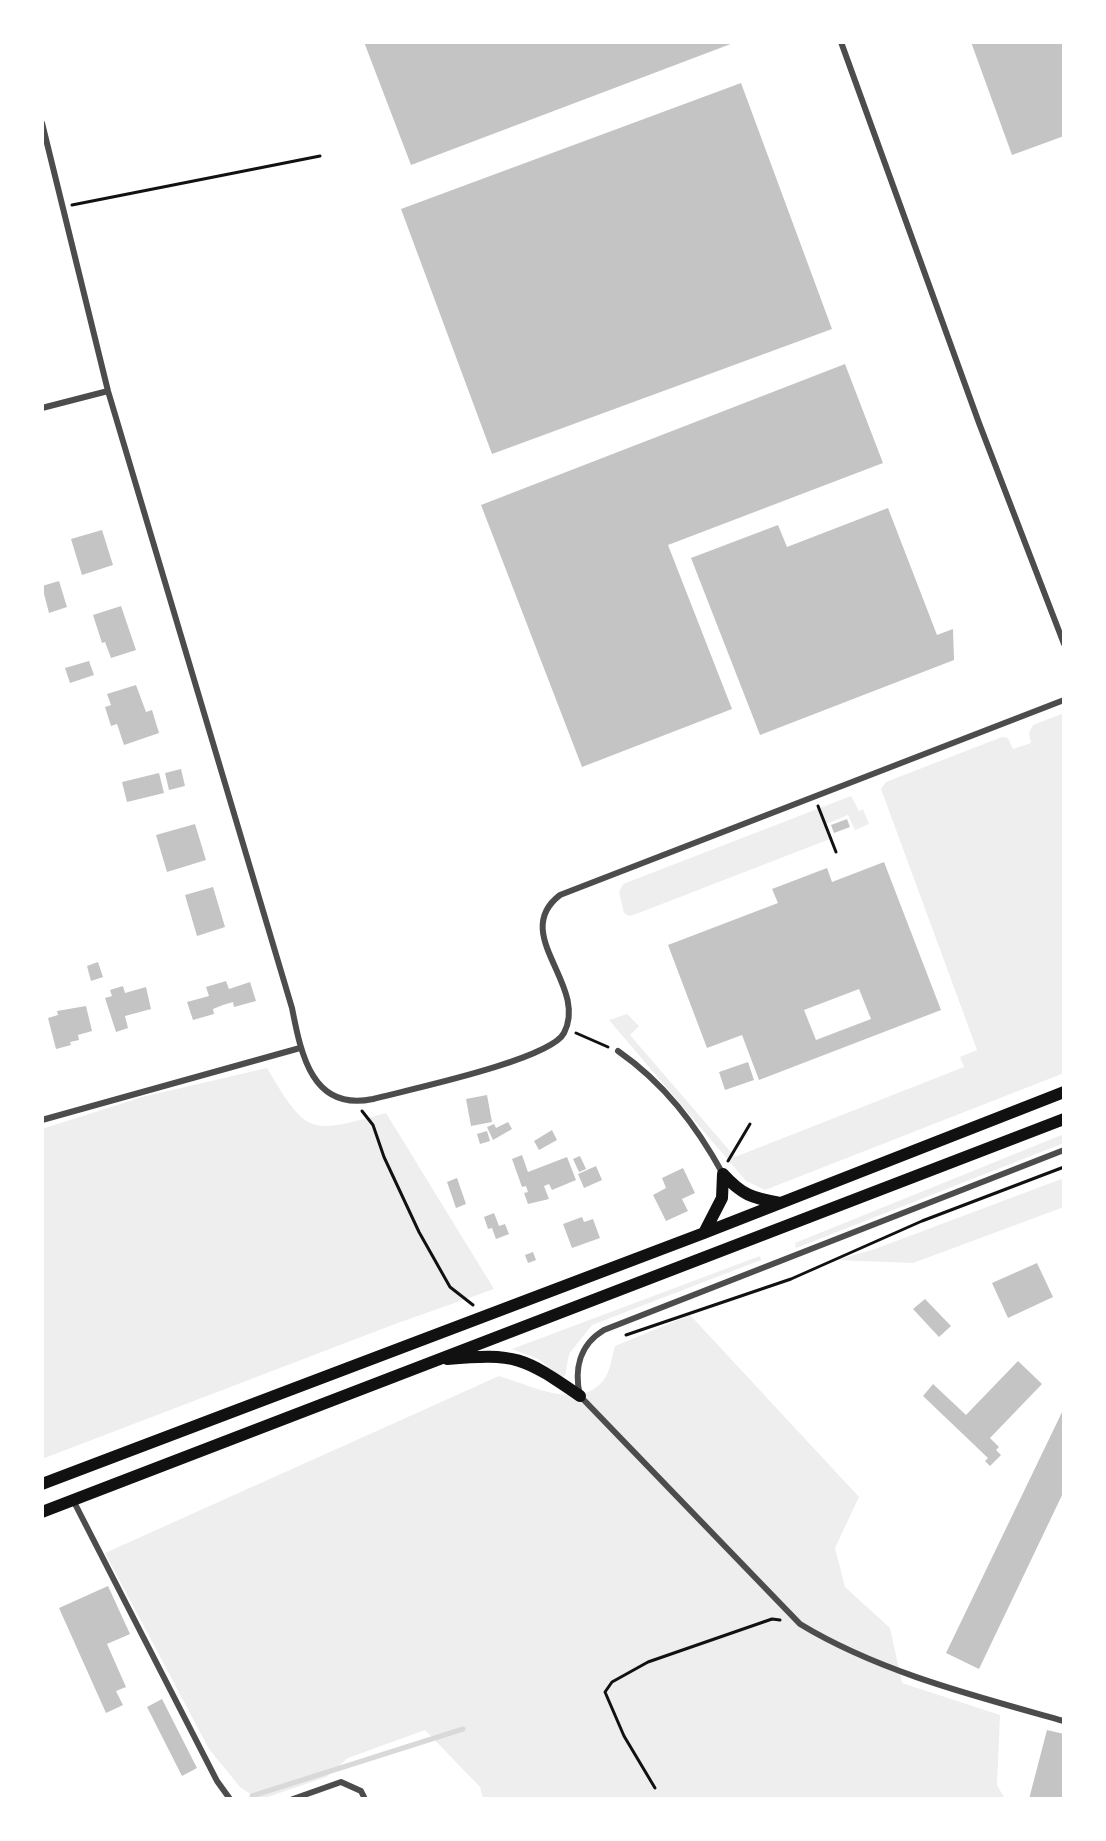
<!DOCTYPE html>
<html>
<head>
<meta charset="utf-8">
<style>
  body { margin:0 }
  #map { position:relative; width:1106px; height:1841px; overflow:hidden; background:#fff; font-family:"Nunito Sans",sans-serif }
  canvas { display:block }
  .frame { position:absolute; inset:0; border:44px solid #fff; pointer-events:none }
</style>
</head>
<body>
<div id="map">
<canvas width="1106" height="1841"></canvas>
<div class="frame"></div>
</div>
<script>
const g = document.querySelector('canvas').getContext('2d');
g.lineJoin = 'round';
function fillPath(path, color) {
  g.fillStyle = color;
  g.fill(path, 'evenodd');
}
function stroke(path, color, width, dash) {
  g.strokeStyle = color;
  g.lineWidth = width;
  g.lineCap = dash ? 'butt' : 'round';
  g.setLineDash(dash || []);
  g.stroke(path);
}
fillPath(new Path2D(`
  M1064,713V1073L765,1190L746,1181L609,1020L627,1014L639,1026L630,1035L735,1157L964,1067L960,1057L977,1050L881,789L886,782L1002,737L1008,738L1013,749L1031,743L1029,733L1033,725Z
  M851,796L859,811L863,809L869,824L855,830L848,815L824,825L830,839L636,914L629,916L624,913L619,892L623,884Z
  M267,1068C308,1138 311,1133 386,1113L494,1289L395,1324L42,1459V1129L142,1097Z
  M1064,1134V1143L796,1248L795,1243Z
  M1064,1178V1207L913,1263L836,1260L875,1249Z
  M760,1256L761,1260L592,1325L569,1354L565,1376L561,1377L538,1359L512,1349Z
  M690,1315L859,1497L835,1548L845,1587L890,1628L902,1683L1000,1715L997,1785L1005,1799H483L480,1787L425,1730L348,1758L326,1777L262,1799H258L240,1787L209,1749L105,1553L499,1376C530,1385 578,1411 603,1381C610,1373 612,1356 615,1346Z`), '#eee');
stroke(new Path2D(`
  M252,1796L463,1729`), '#d9d9d9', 5);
fillPath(new Path2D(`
  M364,42H736L411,165Z
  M971,42H1064V136L1012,155Z
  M741,83L832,329L492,454L401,209Z
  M845,364L883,463L668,545L732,709L582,767L481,505Z
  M888,508L937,635L953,629L954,660L760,735L691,558L778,525L787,547Z
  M102,530L113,565L82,575L71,539Z
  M59,581L67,607L49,613L42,586Z
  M121,606L136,650L111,658L105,642L102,643L93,615Z
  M89,661L94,675L70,683L65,668Z
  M136,685L146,712L152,710L159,733L124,745L117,724L111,726L105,707L111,705L107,694Z
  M181,769L185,786L169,790L165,773Z
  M159,773L164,793L127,802L122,782Z
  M847,819L850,827L834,833L831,825Z
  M195,824L206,860L167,872L156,835Z
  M884,862L941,1010L759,1080L742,1035L707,1048L668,945L778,903L772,889L827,868L832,882ZM859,989L871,1019L816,1040L804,1010Z
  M213,887L225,927L197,936L185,895Z
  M98,962L103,977L91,981L87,966Z
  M226,981L229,989L250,982L256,1001L234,1007L233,1002L223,1005L213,1009L214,1014L193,1020L187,1002L209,996L206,987Z
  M123,986L125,993L146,987L151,1009L125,1016L128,1028L116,1032L105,998L112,996L110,990Z
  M86,1006L92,1031L78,1035L79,1040L70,1042L71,1045L56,1049L48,1018L58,1015L57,1011Z
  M748,1062L754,1080L725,1090L719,1072Z
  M487,1095L492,1122L471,1126L466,1099Z
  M508,1122L512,1129L493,1140L487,1127L494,1124L496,1128Z
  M552,1130L557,1140L539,1150L534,1141Z
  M487,1131L490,1141L480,1144L477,1134Z
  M522,1155L528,1172L567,1157L576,1180L552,1190L549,1184L544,1186L549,1199L528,1204L524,1193L528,1192L526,1186L522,1187L512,1159Z
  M580,1156L586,1169L579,1172L573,1159Z
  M596,1166L602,1180L584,1188L578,1174Z
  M683,1168L695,1193L682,1199L688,1211L666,1221L653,1195L666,1188L662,1178Z
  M457,1178L466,1204L456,1208L447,1182Z
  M494,1213L499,1226L505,1224L509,1234L496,1239L492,1228L488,1229L484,1217Z
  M582,1217L584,1222L593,1219L600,1238L572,1248L563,1224Z
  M533,1252L536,1260L528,1263L525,1255Z
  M1037,1263L1053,1297L1008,1318L992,1283Z
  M925,1299L951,1326L939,1337L913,1309Z
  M1018,1361L1042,1384L990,1438L999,1447L996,1450L1001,1455L990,1466L985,1461L988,1458L923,1396L933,1384L966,1415Z
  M1064,1408V1491L979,1669L946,1653Z
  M108,1586L130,1634L107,1644L126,1687L116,1691L123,1705L106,1713L59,1608Z
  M162,1699L197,1768L182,1776L147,1707Z
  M1047,1730L1064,1734V1799H1029Z`), '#c4c4c4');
stroke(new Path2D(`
  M72,205L320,156
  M818,806L836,852
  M576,1033L608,1047
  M362,1111L373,1125L384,1157L419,1232L450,1287L473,1305
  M728,1161L750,1124
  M626,1335L791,1279L922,1221L1064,1167
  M655,1788L624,1736L605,1692L612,1682L648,1662L772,1619L780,1620`), '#111', 3);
stroke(new Path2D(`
  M841,42L979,423L1064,644
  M42,123L108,391L292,1008C301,1054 312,1112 373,1099C407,1090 550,1060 564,1033C589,985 509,934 560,895L1064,700
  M42,408L108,391
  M618,1051C664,1083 696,1125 723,1174
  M42,1120L300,1048
  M1064,1150L604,1330C579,1345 574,1370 580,1396L800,1624C879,1672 975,1696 1064,1721
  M73,1500L217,1781L230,1799
  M293,1799L341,1782L361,1791L365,1799`), '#4c4c4c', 6);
stroke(new Path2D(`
  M723,1174C742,1195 752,1198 780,1203
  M704,1233L722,1198L723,1174
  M447,1359C517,1353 523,1357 580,1396
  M42,1484L704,1233L1064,1092
  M42,1512L1064,1119`), '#111', 12);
</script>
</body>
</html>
